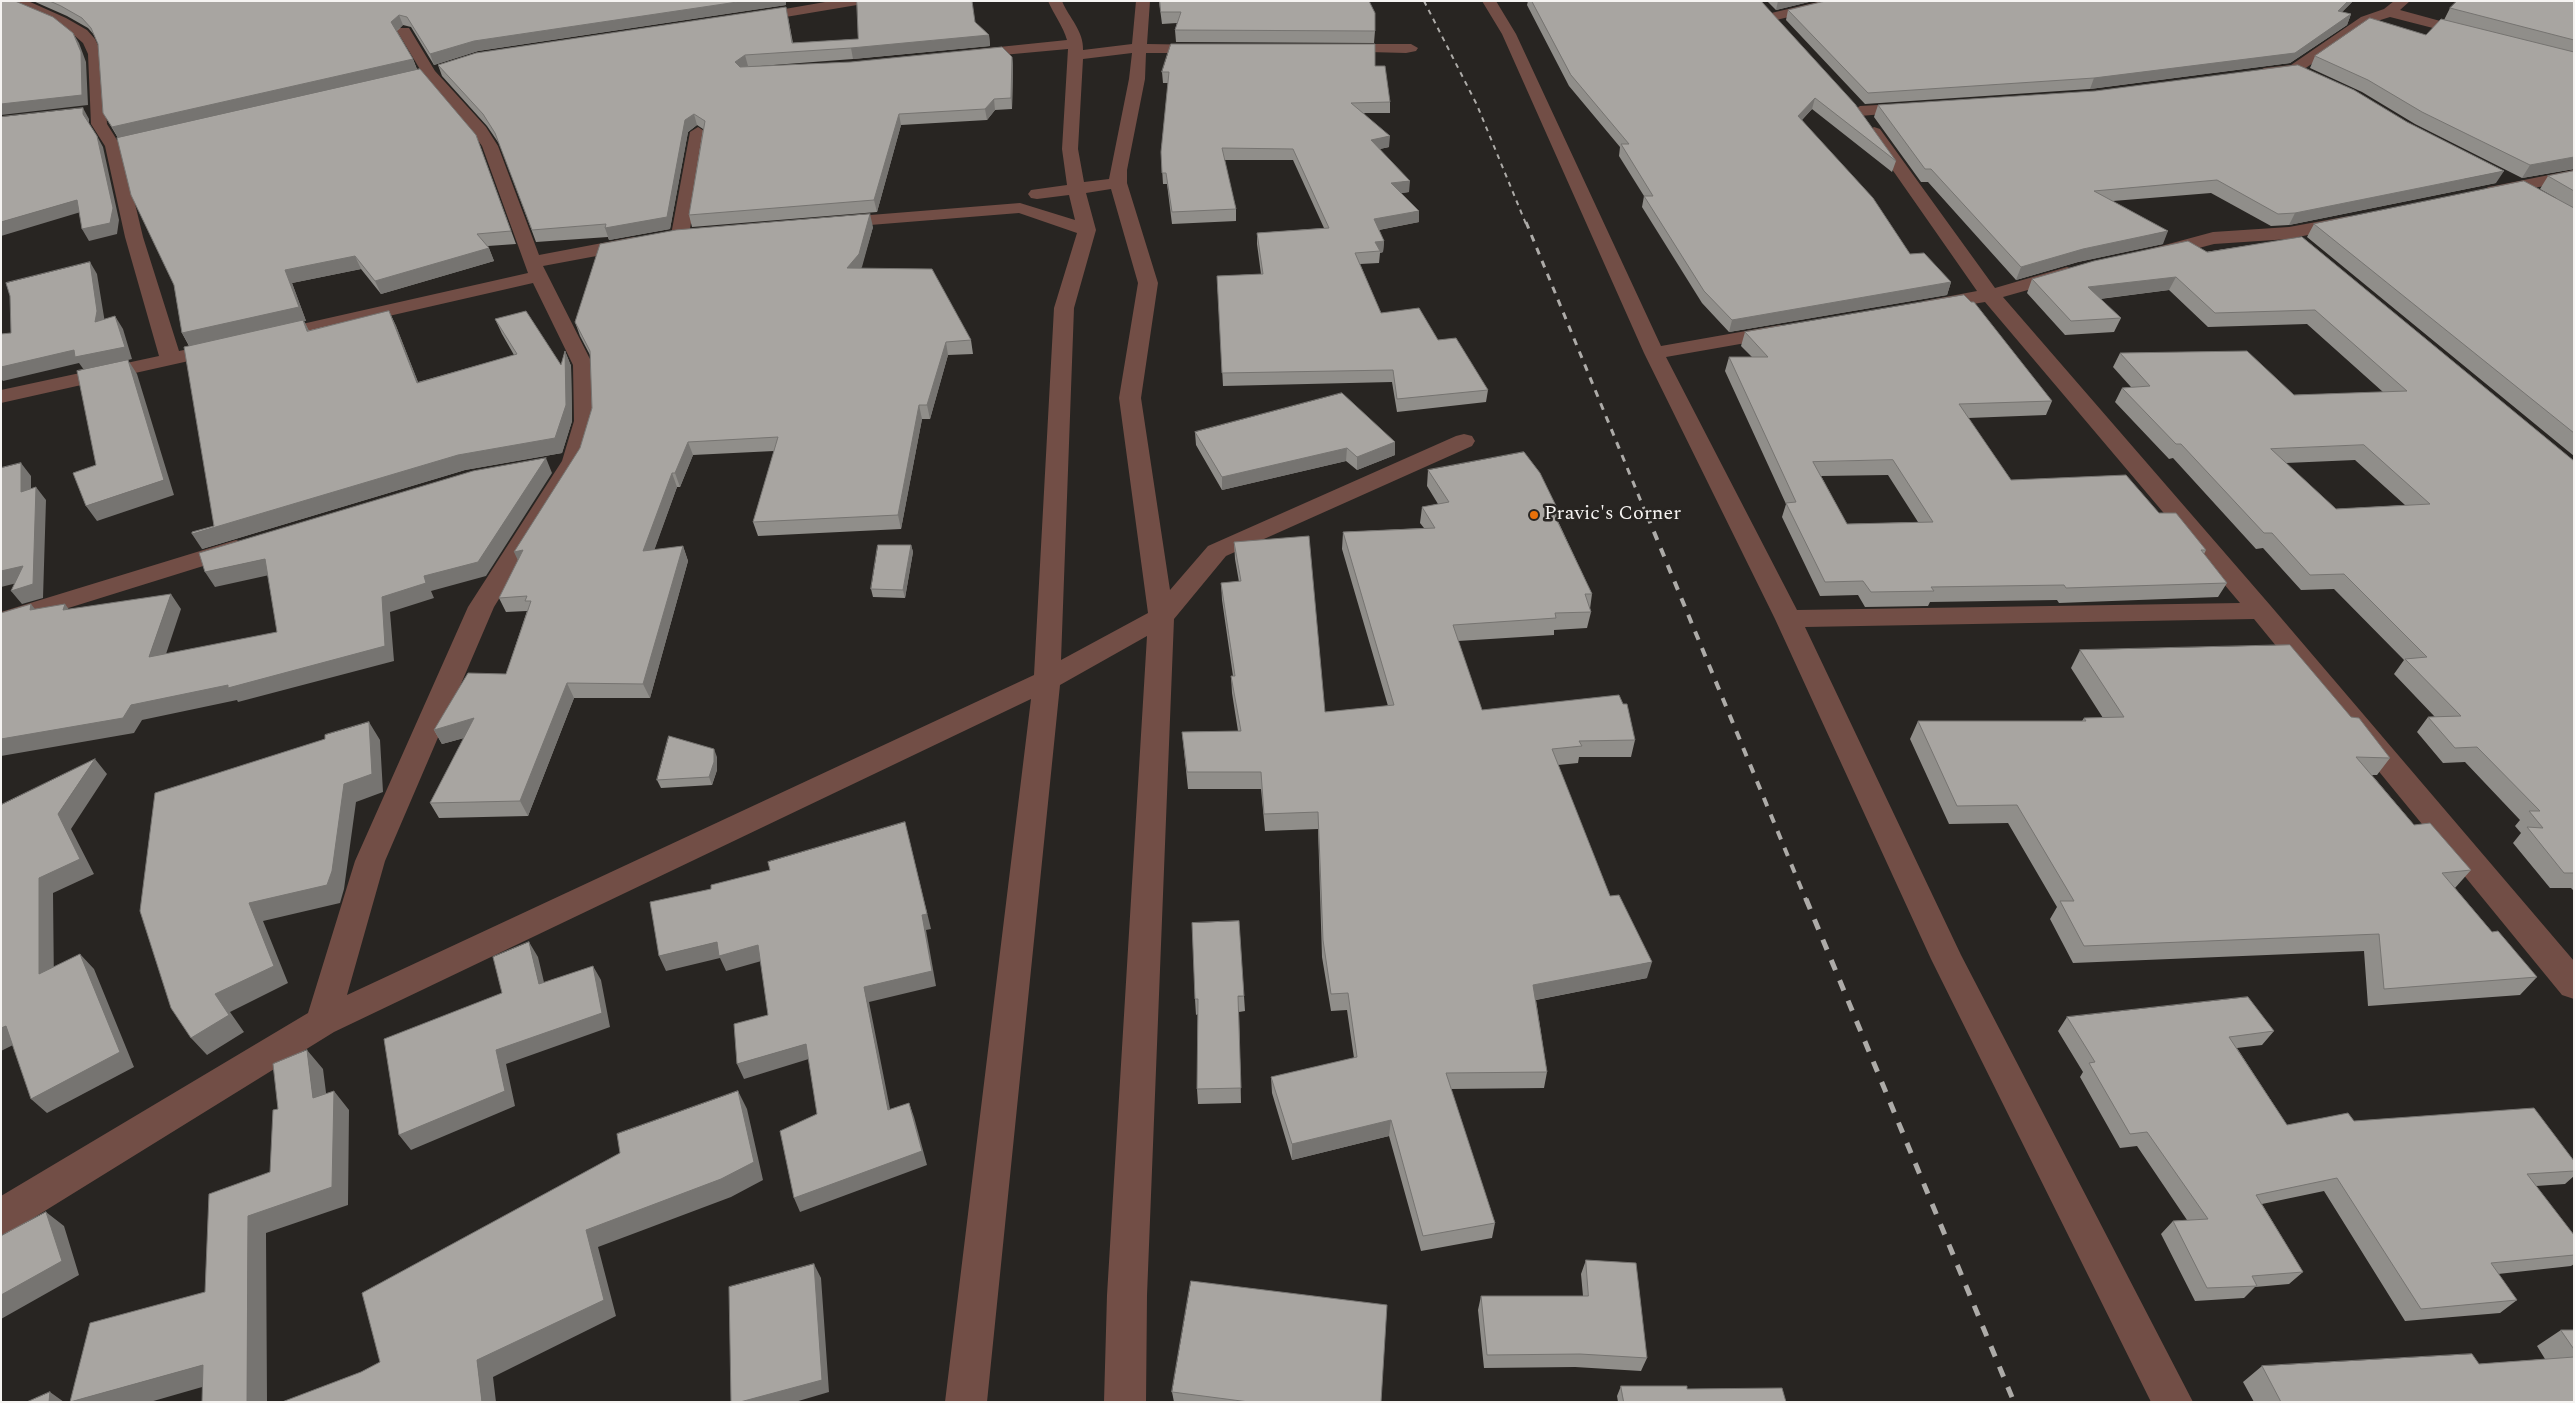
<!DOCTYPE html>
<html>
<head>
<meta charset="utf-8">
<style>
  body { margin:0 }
  #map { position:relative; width:2575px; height:1403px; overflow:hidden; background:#282522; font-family:Spectral,serif }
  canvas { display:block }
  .frame { position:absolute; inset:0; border:2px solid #f5f3f1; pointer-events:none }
</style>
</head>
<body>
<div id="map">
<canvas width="2575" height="1403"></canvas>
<div class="frame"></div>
</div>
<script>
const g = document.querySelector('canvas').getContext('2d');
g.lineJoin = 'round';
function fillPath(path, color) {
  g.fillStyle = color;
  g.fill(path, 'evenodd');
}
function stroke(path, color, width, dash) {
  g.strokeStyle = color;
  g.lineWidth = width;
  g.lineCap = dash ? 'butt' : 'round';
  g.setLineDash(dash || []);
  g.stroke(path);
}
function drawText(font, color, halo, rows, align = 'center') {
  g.font = font + ' Spectral,serif';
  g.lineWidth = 5;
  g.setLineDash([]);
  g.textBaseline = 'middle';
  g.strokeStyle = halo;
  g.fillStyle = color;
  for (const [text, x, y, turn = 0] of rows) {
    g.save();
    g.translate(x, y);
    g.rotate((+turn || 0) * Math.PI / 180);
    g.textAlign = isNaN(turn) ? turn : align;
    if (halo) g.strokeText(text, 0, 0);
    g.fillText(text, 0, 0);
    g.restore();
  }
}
fillPath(new Path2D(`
  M11,1H28L66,18L87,30L95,39L102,54L107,124L117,140L155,131L163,136L161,140L122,149L143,237L179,351L222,342L229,344L232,348L229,352L1,403V390L159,356L125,237L105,146L91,124L88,54L83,43L67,29L23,10Z
  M831,1H864L857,5L750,23L743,19L750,15Z
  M1048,1H1062C1069,18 1084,31 1083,50L1132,44L1136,1H1150L1147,44L1208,45L1215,49L1208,53H1146L1145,79L1127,170V183L1158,283L1141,398L1170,590L1208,546L1456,436L1464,434L1472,436L1475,441L1472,446L1226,556L1174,619L1147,1295L1146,1402H1104L1107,1295L1147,636L1060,685L987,1402H945L1031,699L334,1032L14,1230L1,1235V1196L308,1013L355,861L468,607L562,461L574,421L573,365L533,283L271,343L264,341L261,337L264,333L271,331L528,273L482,146L473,133L424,76L397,31L399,28H409L435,71L486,127L498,146L539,255L634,237L641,239L643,243L641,247L634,249L543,266L593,365L596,421L584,461L494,607L385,861L347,995L1034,675L1054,308L1077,233L1019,213L833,228L827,227L824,223L827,219L833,218L1020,203L1075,220L1069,195L1037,199L1031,198L1028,194L1031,190L1067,185L1062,149L1068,49L970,58L963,54L970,50L1067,40C1063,26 1054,15 1048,1ZM1132,53L1129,79L1109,179L1084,182L1078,149L1083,59ZM1111,189L1138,283L1119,398L1148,613L1061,660L1074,308L1096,230L1086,193Z
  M1482,1H1496L1516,34L1661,346L1780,325L1787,327L1790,331L1787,335L1780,337L1666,357L1797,610L2240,603L1985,302L1931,311L1924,309L1921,305L1924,301L1977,291L1866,132L1874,127L1880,129L1995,288L2067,267L2074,269L2077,273L2074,277L2003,297L2270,605L2574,961V999L2562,995L2254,619L1805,627L1961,955L2193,1402H2151L1931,959L1775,619L1644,353L1502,34Z
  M1876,1L1869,5L1818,10L1772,21L1765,17L1767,14L1818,2Z
  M2394,1H2410L2400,10L2477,31L2479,34L2472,38L2390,17L2371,23L2300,72L2264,78L2256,73L2264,68L2291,65L2361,17L2384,9Z
  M1336,44H1411L1418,48L1416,51L1406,53L1331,51L1329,48Z
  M1913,103L1921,108L1919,111L1860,116L1852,111L1860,106Z
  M698,127L706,132L689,235L687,239H673L671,235L690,132Z
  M2574,170V180L2494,196L2488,195L2485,191L2488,187L2494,186Z
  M2349,216L2355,217L2358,221L2355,225L2289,239L2214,244L2157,259L2150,257L2148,253L2150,249L2213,232L2289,227Z
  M236,540L245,543L248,548L245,553L1,629V612Z`), '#724e46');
stroke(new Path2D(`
  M1424,1L1477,105L1526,224`), '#adaba8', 2, [5, 5]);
stroke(new Path2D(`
  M1526,222L1647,516`), '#adaba8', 3, [7, 7]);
stroke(new Path2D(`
  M1647,515L1806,900`), '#adaba8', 4, [9, 9]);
stroke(new Path2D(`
  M1806,899L2014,1402`), '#adaba8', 5, [11, 11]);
fillPath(new Path2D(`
  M33,1H786V5L478,51L434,65L411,27L403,25L397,31L413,59L417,69L476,135L516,244L488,246L494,261L381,294L361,269L292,283L306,321H304L309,331L389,311L396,326L418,382L514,355L502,334L495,319L561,365L565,351L571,366L572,421L562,453L465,470L202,549L214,526L189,346L182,333L174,285L118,138L103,113L98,44L95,36L88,28L67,16Z
  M1159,1H1369L1375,31L1374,43L1176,42L1175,30L1177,23L1162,24Z
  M1528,1H1761L1896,161L1892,172L1812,109L1802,120L1910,254L1951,282L1947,295L1729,332L1702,303L1642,207L1644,196L1619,156L1620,147L1569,86L1527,5Z
  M1767,1H1813L1776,10Z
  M2353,1L2342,12L2351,14L2347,25L2290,63L2090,89L1865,104L1786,20L1788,10Z
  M2574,1V169L2522,178L2415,124L2362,92L2310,68L2315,56L2426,35L2444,20L2450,8Z
  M788,17L793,43L858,39L975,22L989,35L990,46L853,59L747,67L1012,57L1013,67L1012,109L995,110L987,120L901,125L877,212L692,227L689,215L703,129L697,125L688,132L670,229L609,240L608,237L536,242L500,145L487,126L442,76L438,65Z
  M1375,66L1390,102V113H1364L1389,147L1380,149L1409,192L1401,193L1419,222L1379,230L1384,241L1383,252L1380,253L1379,263L1360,264L1381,313L1438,340L1488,390L1486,402L1397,412L1392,382L1223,386L1217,276L1261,274L1257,244V233L1324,228L1293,160H1224L1236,209V221L1172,224L1167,184H1163L1161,152L1168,83H1163L1162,72Z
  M1878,105L2496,183L2289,225L2271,226L2211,193L2113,201L2163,244L2078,262L2016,280L1928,182H1921L1874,117Z
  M2574,171V456L2307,237L2314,224L2556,198L2540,189L2548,176Z
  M873,227L861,268L971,340L973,354L948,355L930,419H922L901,529L758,536L753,522L774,451L693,455L680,487H677L654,550L683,546L688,561L650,698H574L528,816L439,818L430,803L464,738L442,744L434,730L506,674L527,611L506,612L499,598L580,448L592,408L590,355L580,336L575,322Z
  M2302,237L2574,461V891L2571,888H2550L2513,843L2521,833L2515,826L2520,820L2465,762L2443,763L2417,732L2428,717H2435L2394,674L2404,660L2334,589L2301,590L2263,548L2256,549L2173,458L2169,459L2115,402L2122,388L2131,387L2113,367L2120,353L2294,395L2383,392L2307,324L2208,327L2169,290L2100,299L2121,318L2114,332L2065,335L2027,293L2032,279ZM2355,460L2405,505L2336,509L2286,463Z
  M1745,332L2052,401L2046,415L1968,418L2011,480L2159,513L2206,550L2204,554L2227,583L2218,597L2059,603L2057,600L1930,602L1928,606L1865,607L1858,595L1820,596L1782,517L1786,504L1725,371L1729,357H1752L1741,346ZM1888,475L1918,522L1847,524L1821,476Z
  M1195,432L1395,442V455L1357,470L1346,461L1222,490L1196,445Z
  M1428,470L1558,510L1557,519L1592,594L1590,609L1591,612L1587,628L1554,630V635L1458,641L1482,710L1635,740L1631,757H1579L1578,763L1558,765L1610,896L1647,978L1536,1000L1547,1072L1544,1088L1451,1089L1495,1223L1492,1238L1421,1251L1389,1136L1292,1160L1272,1093L1271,1077L1354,1058L1347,1010L1331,1011L1322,957L1318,829L1265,831L1261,789H1188L1182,732L1238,731L1232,693L1231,676H1233L1222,600L1221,583L1239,582L1235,559L1234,542L1325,712L1388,706L1342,549L1343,532L1424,528L1420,523L1422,507L1438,504L1427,486Z
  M911,545L913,552L905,598L873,597L871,589Z
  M2080,650L2351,717L2390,758L2377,775H2372L2414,825L2471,870L2455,888L2492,932L2537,977L2520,995L2368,1006L2364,951L2073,963L2050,919L2057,907L2008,823L1949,824L1910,739L1918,721H2082L2084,718H2103L2071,668Z
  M717,757V770L712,785L661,788L657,780Z
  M1244,996L1245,1011L1239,1012L1241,1103L1198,1104L1197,1089L1198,1014L1196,1015L1195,999Z
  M2067,1017L2274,1031L2262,1045L2237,1048L2287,1125L2354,1121L2574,1161V1176L2565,1184L2536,1186L2574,1255V1264L2571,1266L2498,1274L2517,1300L2500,1313L2405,1321L2324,1191L2262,1204L2303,1272L2289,1284L2255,1287L2244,1298L2195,1301L2161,1234L2173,1221L2187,1220L2137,1146L2120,1148L2080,1077L2083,1072L2058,1031Z
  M1586,1260L1647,1358L1641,1371L1575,1367L1484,1368L1478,1310L1481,1296H1583L1581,1274Z
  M2561,1330H2574V1402H2254L2243,1382L2262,1366L2479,1364L2545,1359L2537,1346Z
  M1621,1386L1687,1389L1786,1402H1618L1617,1396Z
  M1172,1392L1381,1402H1174Z`), '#908e8a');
fillPath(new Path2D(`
  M744,1H786V5L478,51L434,65L430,54L474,41Z
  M1778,1H1813L1776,10Z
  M2348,1H2353L2333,21L2338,11Z
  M2351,14L2347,25L2290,63L2090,89L2094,78Z
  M399,15L403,25L395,32L391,22Z
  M73,33L79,43L86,62L88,105L1,115V104Z
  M989,35L990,46L853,59L851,48Z
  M745,55L748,66L738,73L735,62Z
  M1012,57L1013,67L1012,109L1011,98Z
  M413,59L417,70L118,138L112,127Z
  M1815,98L1812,109L1795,127L1798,116Z
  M994,99L995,110L987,120L985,109Z
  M83,108L89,119V125L83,114Z
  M694,114L697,125L688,132L670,229L609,240L605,228L685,120Z
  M899,114L901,125L877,212L874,200Z
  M97,136L103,147L119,220L117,234L89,241L82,229Z
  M1390,136L1389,147L1370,151L1371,140Z
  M2574,157V169L2522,178L2530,165Z
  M2504,171L2496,183L2289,225L2295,213Z
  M1410,181L1409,192L1391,195V183Z
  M77,200L84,211L1,236V222Z
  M1419,211V222L1373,231L1374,219Z
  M870,214L873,227L862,267L850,281L847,268Z
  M2168,231L2163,244L2078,262L2016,280L2021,267L2083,249Z
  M1384,241L1383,252L1380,253V251L1375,242Z
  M489,248L494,261L381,294L375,281Z
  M355,256L361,269L292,283L306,321H304L311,335L307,331L190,347L182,333L285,270Z
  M90,262L97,274L105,323L95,322Z
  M2176,277L2169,290L2082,301L2088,287Z
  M1951,282L1947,295L1729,332L1732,320Z
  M389,311L396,326L424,398L417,383Z
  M115,316L123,329L132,359L128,360L137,374L174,495L97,521L86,506L164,480L79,363L3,381L1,379V367Z
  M946,342L948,355L930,419L927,405Z
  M565,351L571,366L572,421L562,453L465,470L202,549L192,534L458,455L555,438Z
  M919,405L922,419L901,529L898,515Z
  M688,442L693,455L680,487L675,473Z
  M1395,442V455L1357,470V457Z
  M1347,448L1346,461L1222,490V477Z
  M546,458L552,473L486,576L431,591L434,598L390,612L394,661L238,702L237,700L142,720L134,733L1,756V739L131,705L382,597L424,576Z
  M21,463L31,476V505L21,492Z
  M672,473L677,487L649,565L643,551Z
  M36,487L46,500L43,598L22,604L11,591L33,579L1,587V571Z
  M911,545L913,552L905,598L903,590Z
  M683,546L688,561L650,698L643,684Z
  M523,550L521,567L514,552Z
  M265,559L274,574L215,587L205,572Z
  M171,594L181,609L160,672L149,657Z
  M31,604L42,618L30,610Z
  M65,604L76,619L63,610Z
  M567,683L574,698L528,816L520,801Z
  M474,718L482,733L442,744L434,730Z
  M369,722L380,740L383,792L356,802L344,889L340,903L263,921L288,983L230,1012L244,1032L207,1055L191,1038L215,994L249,903L344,784Z
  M714,749L717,757V770L712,785L709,777Z
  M95,759L107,774L71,829L94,874L53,893L54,989L39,974V878L58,814Z
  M905,822L931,929L926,930L936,986L869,1002L893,1124L888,1110L864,987Z
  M529,942L538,957L548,999L539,984Z
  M717,942L758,945L765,960L726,971L720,958L666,971L659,956Z
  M80,954L94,969L134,1067L47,1113L31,1099Z
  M1652,962L1647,978L1530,1001L1533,985Z
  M593,966L601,980L610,1027L506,1064L515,1106L411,1150L399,1135L496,1050Z
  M6,1026L21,1041L1,1051V1028Z
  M806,1044L812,1058L744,1079L737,1064Z
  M307,1050L323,1069L329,1116L313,1098Z
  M334,1091L349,1110L348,1205L266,1233L267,1402H247L248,1216Z
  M738,1091L747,1109L763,1180L731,1197L598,1247L616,1316L493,1377L496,1402H482L477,1360L586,1230Z
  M909,1103L914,1117L927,1165L800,1212L794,1198Z
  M1391,1120L1389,1136L1292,1160V1144Z
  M46,1212L64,1226L79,1275L1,1319V1295Z
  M814,1264L821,1278L829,1392L795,1402H740Z
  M203,1365L223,1381L150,1402H70Z
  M50,1392L64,1402H49Z`), '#767471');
const building = new Path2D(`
  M1,1H15L53,17L73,33L81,52L82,95L1,104Z
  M50,1H744L474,41L430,54L407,17L399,15L391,22L413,59L112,127L103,113L98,44L91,28L82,18L61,6Z
  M857,1H972L975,22L989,35L851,48L745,55L735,62L740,67L851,62L1002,47L1012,57L1011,98L994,99L985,109L899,114L874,200L689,215L705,121L694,114L685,120L667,217L605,228L606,224L532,230L495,133L483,114L438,65L476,53L786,7L792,43L858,39Z
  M1160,1H1369L1375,13V31L1175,30L1181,12H1161Z
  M1532,1H1761L1855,104L1896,161L1815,98L1798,116L1873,198L1910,254L1924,253L1951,282L1732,320L1704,291L1644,196H1653L1621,144H1629L1571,75Z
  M1827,1H2348L2338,11L2351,14L2295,53L2094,78L1868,93L1788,10L1821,2Z
  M2457,1H2574V40L2450,8Z
  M2370,18L2426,35L2441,19L2574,52V157L2530,165L2422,112L2368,80L2315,56Z
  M1171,44H1375V66H1385L1390,102L1351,103L1390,136L1371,140L1410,181L1391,183L1419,211L1374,219L1384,241L1375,242L1380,251L1355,253L1381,313L1419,308L1438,340L1456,338L1488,390L1397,399L1393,370L1222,373L1217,276L1263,274L1257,233L1329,228L1293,149L1222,148L1236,209L1172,212L1166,173H1162L1161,152L1169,72H1162Z
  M2298,65L2354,90L2407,122L2504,171L2295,213L2278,214L2217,180L2094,191L2168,231L2083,249L2021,267L1931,169H1925L1878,105L2095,91Z
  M420,69L476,135L511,231L477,234L489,248L375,281L355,256L285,270L299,307L182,333L174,285L131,195L117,138Z
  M83,108V114L97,136L113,208L110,223L82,229L77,200L1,222V117Z
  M2574,171V191L2548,176Z
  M2524,181L2574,208V433L2314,224Z
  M870,214L859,254L847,268L932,269L971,340L946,342L927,405H919L898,515L753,522L778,437L688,442L675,473H672L643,551L683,546L643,684L567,683L520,801L430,803L474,718L434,730L468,673L506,674L531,601H525L527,596L499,598L523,550L514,552L580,448L592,408L590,351L575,322L600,244L676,230Z
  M2302,237L2574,461V873H2564L2527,827L2543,828L2529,811H2540L2477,747L2455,748L2428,717L2461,716L2405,659L2427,657L2344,574L2310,575L2272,533H2264L2181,444H2176L2122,388L2150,386L2120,353L2247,351L2294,395L2407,391L2315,310L2215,313L2176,277L2088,287L2121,318L2071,321L2032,279L2094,261L2188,241L2207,252ZM2364,445L2430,504L2336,509L2271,449Z
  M90,262L97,311L95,322L115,316L125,347L75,357L74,350L1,367V334L11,333L10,296L6,283Z
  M1964,295L1971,302H1974L2052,401L1959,404L2011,480L2126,475L2159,513H2176L2206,550H2201L2227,583L2066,588L2064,585L1931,587L1934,591L1871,592L1863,581L1825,582L1786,503L1796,502L1729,357H1768L1745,332ZM1893,460L1933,522L1847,524L1813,462Z
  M389,311L417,383L517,354L495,319L526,311L561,365L565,351L566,405L555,438L458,455L192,534V532L214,526L184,347L303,320L307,331Z
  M128,360L164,480L86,506L73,473L96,465L77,371Z
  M1342,393L1395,442L1357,457L1347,448L1222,477L1195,432Z
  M1524,452L1540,473L1558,510H1552L1592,594H1585L1591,612L1555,613L1556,618L1453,625L1482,710L1619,695L1623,704H1627L1635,740L1579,741L1582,746L1552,749L1610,896L1619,895L1652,962L1533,985L1547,1072L1446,1073L1495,1223L1423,1236L1391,1120L1292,1144L1271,1077L1357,1057L1348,993L1331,994L1323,940L1318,812L1264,814L1261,772H1187L1182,732L1241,731L1231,676H1235L1221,583L1241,581L1234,542L1309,536L1325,712L1394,705L1343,532L1435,528L1422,507L1449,502L1428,470Z
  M546,458L478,562L424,576L426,583L382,597L385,646L228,688V685L131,705L123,718L1,739V613L31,604L30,610L65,604L63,610L171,594L149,657L277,632L265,559L205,572L199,553L473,471Z
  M21,463V492L36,487L33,584L11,591L23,566L1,571V468Z
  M878,545H911L903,590L871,589Z
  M2290,645L2351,717L2359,718L2390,758L2356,757L2414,825L2430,823L2471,870L2442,873L2492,932L2498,931L2537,977L2384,989L2379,934L2084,946L2060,901H2074L2017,805L1957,806L1918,721H2086L2084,718L2124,717L2080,650Z
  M369,722L372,774L344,784L332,871L327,885L249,903L274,966L215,994L229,1015L191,1038L171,1008L140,911L155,793L325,739V735Z
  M669,736L714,749V762L709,777L657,780Z
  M95,759L58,814L80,859L39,878V974L80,954L120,1052L31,1099L6,1026L1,1028V805Z
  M905,822L927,914L922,915L932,971L864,987L888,1110L909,1103L922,1151L794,1198L780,1131L817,1114L806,1044L737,1064L734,1024L768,1015L758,945L719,956L717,942L659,956L650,902L711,889V885L770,870L768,862Z
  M1239,921L1244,996H1238L1241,1088L1197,1089L1198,999H1195L1192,923Z
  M529,942L539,984L593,966L602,1013L496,1050L505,1091L399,1135L384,1039L502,993L493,957Z
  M2248,997L2274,1031L2229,1037L2287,1125L2348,1113L2354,1121L2534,1108L2574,1161V1171L2527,1174L2574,1235V1255L2491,1263L2517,1300L2421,1309L2337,1178L2256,1195L2303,1272L2252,1276L2257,1286L2207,1288L2173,1221L2208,1219L2147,1132L2130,1134L2089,1063L2095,1062L2067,1017Z
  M307,1050L313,1098L334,1091L332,1187L248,1216L247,1402H202L203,1365L70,1402L90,1323L205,1292L209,1194L270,1172L273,1110L278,1109L273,1064Z
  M738,1091L754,1162L721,1179L586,1230L604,1300L477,1360L482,1402H282L361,1372L380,1362L362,1293L620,1153L617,1134Z
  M46,1212L62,1261L1,1295V1236Z
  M1586,1260L1636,1263L1647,1358L1580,1354L1487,1355L1481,1296H1588Z
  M814,1264L822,1380L740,1402H731L729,1287Z
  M1191,1281L1387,1305L1381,1402H1249L1172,1392Z
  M2561,1330H2574V1349Z
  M2472,1354L2479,1364L2574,1357V1402H2281L2262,1366Z
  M1621,1386H1687V1389L1782,1388L1786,1402H1624Z
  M50,1392L49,1402H27Z`);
fillPath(building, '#a8a5a1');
stroke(building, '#767471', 1);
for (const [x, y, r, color] of [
  [1534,515,5,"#e8710a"]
]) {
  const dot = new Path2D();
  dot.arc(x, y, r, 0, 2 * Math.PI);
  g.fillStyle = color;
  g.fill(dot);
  stroke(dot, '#282522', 2);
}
drawText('20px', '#f5f3f1', '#282522', [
  ["Pravic's Corner",1544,515]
], 'left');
</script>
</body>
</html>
